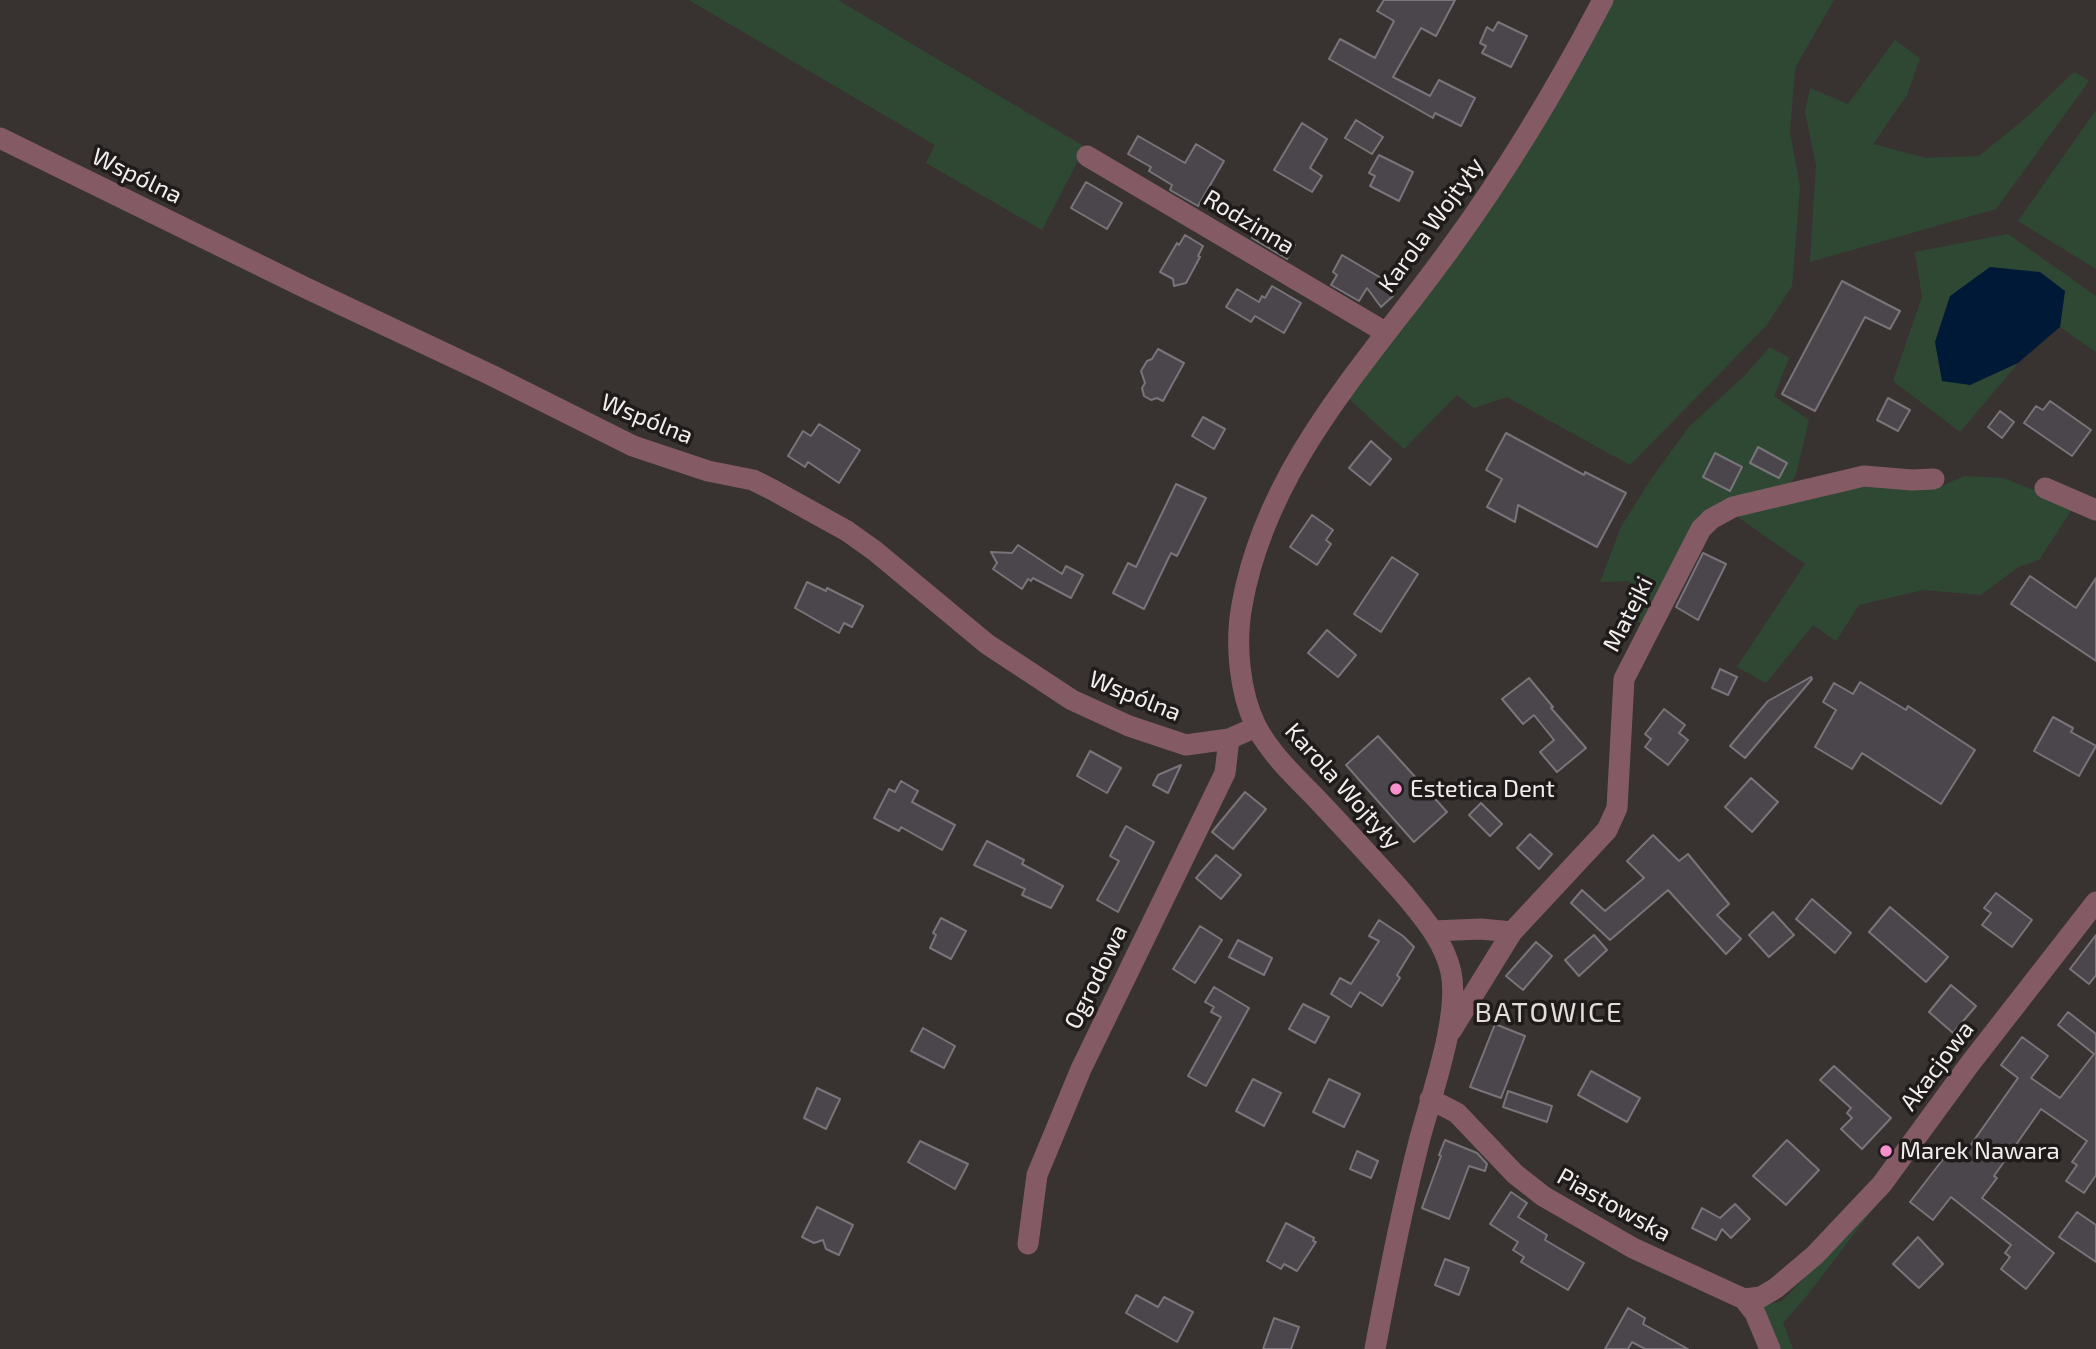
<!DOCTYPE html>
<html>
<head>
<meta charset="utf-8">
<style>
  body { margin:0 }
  canvas { display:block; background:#383330 }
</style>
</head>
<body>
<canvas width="2096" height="1349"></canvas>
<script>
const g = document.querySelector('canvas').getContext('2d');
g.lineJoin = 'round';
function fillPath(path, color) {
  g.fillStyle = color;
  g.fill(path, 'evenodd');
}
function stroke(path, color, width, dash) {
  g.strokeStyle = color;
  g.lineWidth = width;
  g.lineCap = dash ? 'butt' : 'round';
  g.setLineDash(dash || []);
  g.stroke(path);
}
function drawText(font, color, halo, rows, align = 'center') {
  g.font = font + ' "Exo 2",sans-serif';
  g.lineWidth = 7;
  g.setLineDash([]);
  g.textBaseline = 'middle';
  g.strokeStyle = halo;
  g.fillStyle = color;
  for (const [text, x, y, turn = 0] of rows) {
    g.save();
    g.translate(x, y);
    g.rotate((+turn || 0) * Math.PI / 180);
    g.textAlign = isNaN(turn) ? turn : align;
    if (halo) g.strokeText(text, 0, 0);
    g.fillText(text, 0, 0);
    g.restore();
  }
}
fillPath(new Path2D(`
  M689,0H838L1085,147L1042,230L926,163L935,145Z
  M1613,0H1834L1795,68L1790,132L1800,187L1792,286L1766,326L1630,465L1507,397L1474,408L1457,395L1404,449L1346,396Z
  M1895,40L1920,58L1907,95L1873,144L1926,158L1979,156L2027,117L2074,72L2089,81L1996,209L1810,262L1816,165L1805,112L1810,88L1848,104Z
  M2096,110V269L2018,221Z
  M2008,234L2096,296V352L2060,327L2065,291L1970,385L2018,363L1960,432L1893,381L1922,297L1915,252Z
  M1770,347L1789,358L1774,396L1809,420L1796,474L1791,483L1722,501L1699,515L1644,625L1627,615L1630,581L1600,582L1621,527L1651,479L1689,427L1745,375Z
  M1964,476L2003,478L2074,506L2039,560L2018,567L1981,595L1923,590L1859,605L1836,641L1813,625L1766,683L1737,667L1805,564L1735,515L1864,483L1918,489L1940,487Z
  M1883,1196L1805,1298L1783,1323L1793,1349H1781L1759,1306L1782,1301Z`), '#2f4833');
fillPath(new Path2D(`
  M1990,267L2040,272L2065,291L2060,327L2018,363L1970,385L1942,381L1935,342L1950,296Z`), '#001936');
const building = new Path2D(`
  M1384,0H1455L1436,36L1421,28L1393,77L1430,96L1439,80L1475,98L1461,126L1435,113L1433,118L1329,59L1340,39L1375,58L1394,21L1377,11Z
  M1498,22L1527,36L1511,67L1482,53L1486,46L1480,43L1487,27L1493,31Z
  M1356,120L1383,137L1372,154L1345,138Z
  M1302,123L1327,139L1310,168L1322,176L1312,192L1274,170Z
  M1138,136L1185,163L1196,144L1224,161L1198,206L1170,190L1172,185L1149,171L1151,167L1128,154Z
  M1379,155L1413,172L1399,201L1370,186L1375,176L1369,173Z
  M1086,182L1122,203L1107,229L1071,208Z
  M1260,225L1295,245L1287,259L1252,238Z
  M1185,235L1203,246L1198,256L1200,257L1186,283L1174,286L1173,279L1160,272L1177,243L1179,245Z
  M1342,255L1381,278L1393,296L1381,307L1367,288L1359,301L1331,285L1337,275L1333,272Z
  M1842,281L1900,311L1890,329L1865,317L1815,411L1782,394Z
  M1272,286L1301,303L1284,333L1255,316L1251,322L1226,307L1237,289L1259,302L1262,296L1265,298Z
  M1158,349L1184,363L1163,401L1157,398L1151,400L1144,396L1142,388L1145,383L1141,371L1147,361L1152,359Z
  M1888,398L1910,410L1898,431L1877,420Z
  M2050,401L2091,430L2072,456L2024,423L2036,406L2043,410Z
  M2000,411L2014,422L2002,438L1988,427Z
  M1203,417L1225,429L1214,449L1192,436Z
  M819,424L860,450L839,483L808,462L805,467L788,456L803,431L811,436Z
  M1506,433L1584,475L1585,472L1626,493L1597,547L1518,505L1515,522L1487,507L1502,479L1486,470Z
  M1371,441L1391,459L1370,485L1349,468Z
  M1758,447L1787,463L1779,478L1750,463Z
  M1715,453L1742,467L1730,491L1703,477Z
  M1176,484L1206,498L1177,556L1171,553L1144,609L1113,593L1128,563L1136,567Z
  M1312,515L1333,530L1326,540L1331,544L1317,565L1290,547Z
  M1018,545L1062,574L1066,566L1083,575L1071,598L1033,578L1031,581L1028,579L1022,589L993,569L997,563L991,552L1012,553Z
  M1703,553L1726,564L1698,620L1676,607Z
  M1392,557L1418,574L1381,632L1354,614Z
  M2030,576L2076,608L2096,578V661L2011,604Z
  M807,582L826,591L827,588L863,606L852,627L844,623L839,633L795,608Z
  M1327,630L1356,655L1338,677L1308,653Z
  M1720,669L1737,677L1728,695L1712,688Z
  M1811,677L1812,679L1745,758L1730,746L1768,701Z
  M1529,678L1553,707L1551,708L1586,748L1557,772L1540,752L1554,740L1534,715L1523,724L1502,699Z
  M1860,682L1906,710L1908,706L1975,750L1941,804L1862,753L1852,769L1815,747L1836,710L1823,702L1834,683L1853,694Z
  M1664,709L1685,725L1679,733L1688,740L1668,765L1645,747L1651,739L1645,734Z
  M2053,717L2073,728L2071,732L2096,746L2079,776L2034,751Z
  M1378,736L1447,812L1414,842L1346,765Z
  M1090,751L1121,768L1107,793L1077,776Z
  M1181,765L1168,793L1153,785L1158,775Z
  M1751,778L1778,802L1752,832L1725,807Z
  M901,781L918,791L912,802L955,825L942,850L901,827L899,831L874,818L889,789L895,792Z
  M1245,792L1266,809L1233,849L1212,832Z
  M1481,803L1502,824L1490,836L1469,815Z
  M1126,826L1154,842L1118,912L1097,900L1119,861L1110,856Z
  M1530,834L1552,854L1539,869L1517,848Z
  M1653,835L1679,861L1688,854L1729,904L1717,915L1741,939L1726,954L1668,890L1610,940L1571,903L1582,890L1605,911L1644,878L1627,861Z
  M987,841L1024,860L1022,864L1063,886L1051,908L1022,895L1025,889L974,865Z
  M1216,855L1241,875L1221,899L1196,878Z
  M1996,893L2032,920L2012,947L1982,925L1991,913L1984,908Z
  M1812,899L1851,933L1835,953L1796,919Z
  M1890,907L1948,957L1926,982L1869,932Z
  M1773,912L1794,935L1769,957L1749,935Z
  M941,918L966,931L951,959L930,948L936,935L933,933Z
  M1379,920L1403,936L1414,947L1397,975L1400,978L1382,1006L1360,992L1351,1007L1331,994L1340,978L1351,984L1379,941L1369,936Z
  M1200,926L1222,940L1195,983L1173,969Z
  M1594,935L1607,950L1579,976L1565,960Z
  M2096,935V975L2089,984L2070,969Z
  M1238,940L1272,958L1264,975L1229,957Z
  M1536,942L1552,956L1523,990L1506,976Z
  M1951,985L1976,1006L1953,1033L1929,1012Z
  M1214,987L1249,1008L1206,1086L1188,1076L1221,1017L1211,1012L1214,1007L1205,1002Z
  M1303,1004L1329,1017L1315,1043L1289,1029Z
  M2068,1012L2096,1034V1175L2084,1193L2066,1181L2077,1165L2072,1162L2087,1141L2041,1109L1994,1176L1997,1178L1982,1198L2054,1253L2026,1289L2001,1269L2010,1257L2005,1253L2011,1245L1951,1197L1933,1220L1910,1202L1954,1145L1965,1153L2018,1078L2001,1065L2022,1037L2048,1056L2031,1078L2060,1098L2094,1054L2058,1025Z
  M1495,1024L1525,1036L1501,1098L1470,1087Z
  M923,1028L955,1046L944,1068L911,1051Z
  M1834,1066L1891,1118L1862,1149L1841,1129L1852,1118L1847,1113L1851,1108L1820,1080Z
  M1591,1071L1640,1098L1627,1122L1578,1095Z
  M1253,1079L1281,1093L1264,1126L1236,1111Z
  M1329,1079L1360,1094L1344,1127L1313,1112Z
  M817,1088L840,1099L826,1129L804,1118Z
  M1508,1091L1552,1106L1547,1122L1503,1107Z
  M1445,1140L1477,1153L1487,1164L1485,1171L1469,1166L1449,1219L1422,1208L1441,1156L1439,1155Z
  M1787,1140L1819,1170L1786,1205L1753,1176Z
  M920,1141L968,1164L955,1189L908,1162Z
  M1357,1151L1378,1161L1371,1178L1350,1169Z
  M1511,1192L1527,1203L1518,1217L1547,1235L1545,1240L1584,1263L1568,1290L1521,1262L1524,1257L1513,1250L1518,1242L1490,1224Z
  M1735,1204L1750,1219L1731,1238L1722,1229L1716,1240L1692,1228L1702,1208L1720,1218Z
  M817,1207L853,1225L839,1255L826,1249L823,1240L814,1243L802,1237Z
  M2077,1212L2096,1225V1262L2059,1237Z
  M1286,1223L1314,1238L1313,1241L1316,1242L1297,1271L1284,1264L1281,1269L1267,1261Z
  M1918,1237L1943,1264L1919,1288L1893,1264Z
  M1445,1259L1469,1268L1459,1295L1435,1285Z
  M1136,1295L1158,1307L1164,1297L1193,1312L1177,1342L1126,1313Z
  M1628,1308L1645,1318L1643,1324L1688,1349H1645L1632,1342L1628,1349H1605Z
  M1274,1318L1299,1327L1291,1349H1263Z`);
fillPath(building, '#4a464b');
stroke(building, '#787479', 2);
stroke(new Path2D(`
  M0,138L306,288L491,375L633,446L708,471L753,480L773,490L847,531L875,551L987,644L1072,700L1129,726L1186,745L1229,739L1256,727
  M1087,156L1385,332
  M2045,488L2096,510
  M1433,931L1481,929L1512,932
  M1451,1031L1512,932L1607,830L1617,808L1624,679L1701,529L1711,519L1733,507L1864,476L1912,480L1934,479
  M1430,1099L1457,1113L1515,1174L1543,1196L1633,1248L1744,1299L1755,1313L1770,1349
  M1028,1244L1037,1175L1081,1069L1225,773L1229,739
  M1744,1299L1761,1297L1776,1288L1815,1255L1882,1184L1969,1065L2096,902
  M1375,1349C1388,1279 1402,1207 1420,1138C1432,1093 1460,1016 1451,972C1444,941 1423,917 1404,894C1375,861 1345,829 1315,797C1294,776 1270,753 1256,726C1239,692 1235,642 1242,605C1267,464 1369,361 1450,249C1507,171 1558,86 1603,0`), '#845b65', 21);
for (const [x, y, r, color] of [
  [1396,789,7,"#f790cd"],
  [1886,1151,7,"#f790cd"]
]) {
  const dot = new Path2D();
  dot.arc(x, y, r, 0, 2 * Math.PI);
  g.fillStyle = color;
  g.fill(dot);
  stroke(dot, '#1e1b1a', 2.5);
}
drawText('24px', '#f2eeec', '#1e1b1a', [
  ["Wspólna",137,176,26],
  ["Rodzinna",1249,222,31],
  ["Karola Wojtyły",1431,225,-54],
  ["Wspólna",647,419,22],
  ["Matejki",1628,614,-63],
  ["Wspólna",1135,696,22],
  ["Karola Wojtyły",1343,786,48],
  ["Ogrodowa",1096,977,-64],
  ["Akacjowa",1937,1066,-53],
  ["Piastowska",1614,1205,29]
]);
drawText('24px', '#f2eeec', '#1e1b1a', [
  ["Estetica Dent",1410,789],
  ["Marek Nawara",1900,1151]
], 'left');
g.letterSpacing = '2px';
drawText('28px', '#e3dcd8', '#1e1b1a', [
  ["BATOWICE",1549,1013]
]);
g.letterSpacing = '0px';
</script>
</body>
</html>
